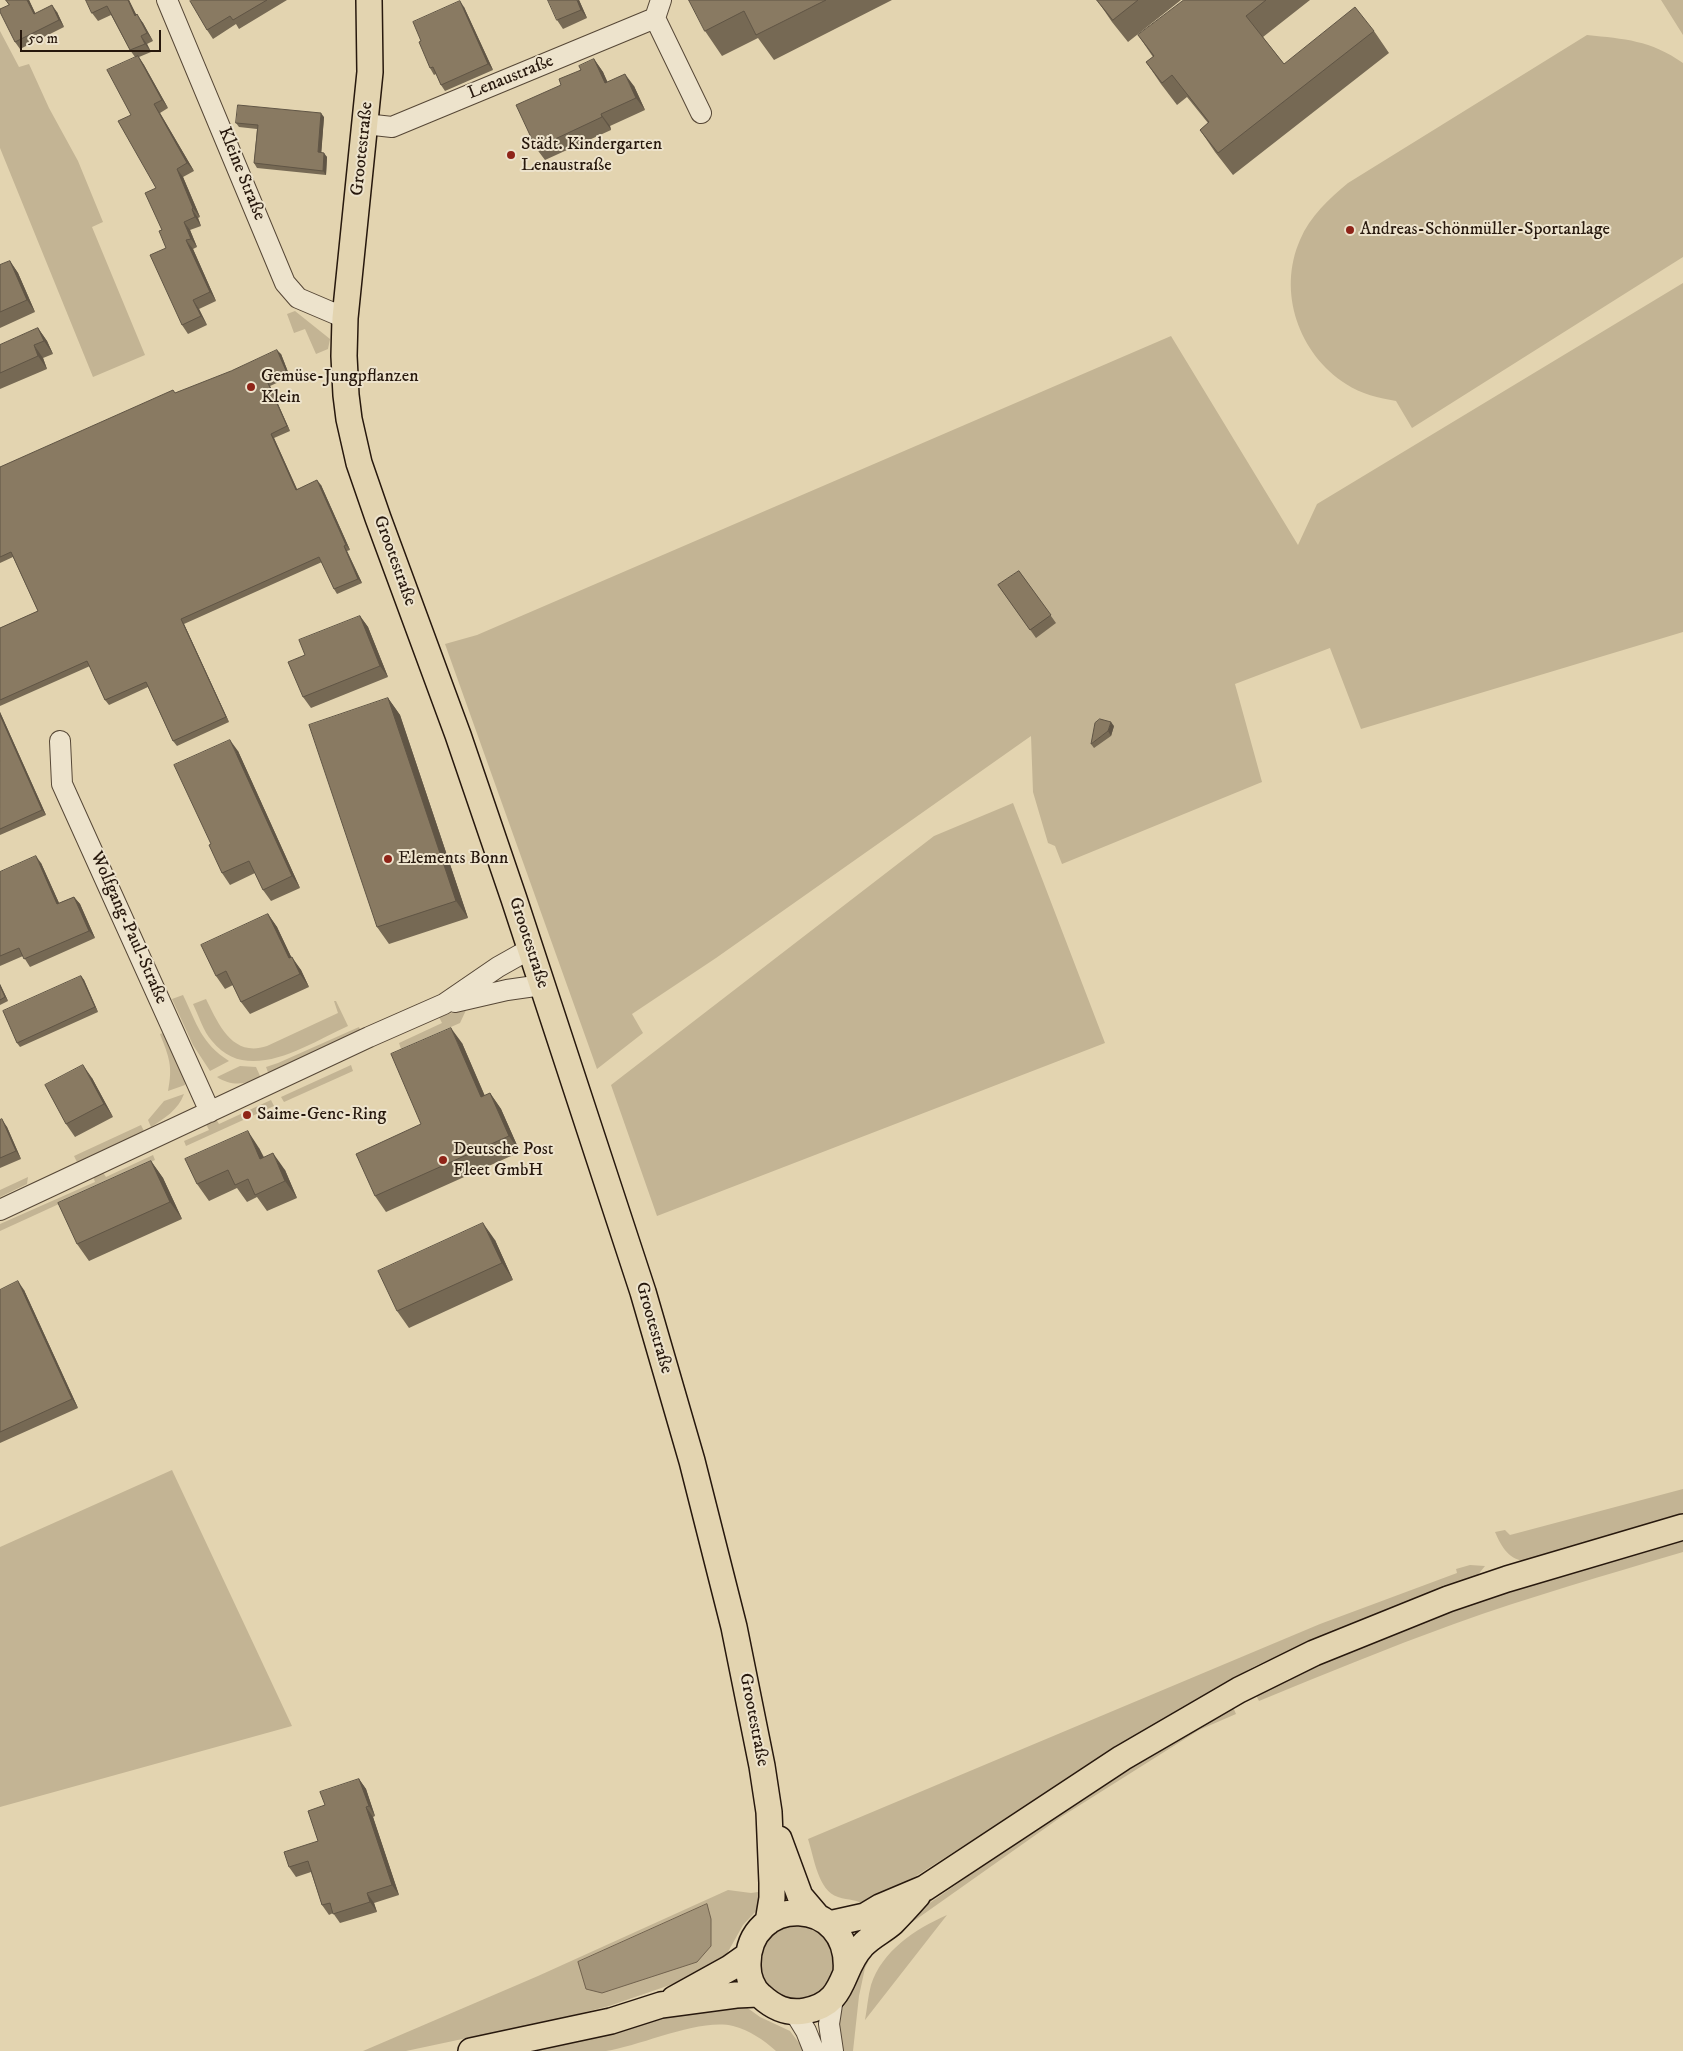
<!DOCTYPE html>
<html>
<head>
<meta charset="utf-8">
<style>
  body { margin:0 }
  #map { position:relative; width:1683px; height:2051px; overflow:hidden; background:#e3d4b0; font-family:"IM FELL DW Pica",serif }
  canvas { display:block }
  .scale { position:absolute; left:20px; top:30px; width:141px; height:22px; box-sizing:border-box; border:2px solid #27180d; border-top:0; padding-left:6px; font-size:15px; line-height:18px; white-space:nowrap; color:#27180d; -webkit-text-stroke:4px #ede3cc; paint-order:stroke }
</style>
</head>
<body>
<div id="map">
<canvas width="1683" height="2051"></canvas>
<div class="scale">50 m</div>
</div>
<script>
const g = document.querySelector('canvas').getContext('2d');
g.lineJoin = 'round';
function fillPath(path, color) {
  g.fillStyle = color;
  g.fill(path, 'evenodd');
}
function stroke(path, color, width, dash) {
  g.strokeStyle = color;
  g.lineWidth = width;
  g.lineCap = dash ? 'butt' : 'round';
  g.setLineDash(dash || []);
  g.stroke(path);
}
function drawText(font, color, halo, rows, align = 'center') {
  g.font = font + ' "IM FELL DW Pica",serif';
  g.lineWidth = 4;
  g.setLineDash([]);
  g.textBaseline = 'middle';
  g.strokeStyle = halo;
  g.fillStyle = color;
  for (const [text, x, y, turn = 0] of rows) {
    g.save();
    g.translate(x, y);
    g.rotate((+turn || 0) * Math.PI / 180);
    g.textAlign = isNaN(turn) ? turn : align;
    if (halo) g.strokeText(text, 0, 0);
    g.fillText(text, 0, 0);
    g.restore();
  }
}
fillPath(new Path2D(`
  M1661,0H1683V35Z
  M0,31L19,67L29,64L49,108L78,161L103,222L92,227L145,355L93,377L0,148Z
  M1587,35C1625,39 1650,40 1683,63V257L1412,428L1396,401C1379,398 1361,394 1346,384C1299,354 1277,292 1300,240C1310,216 1329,199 1348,183Z
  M1683,283V632L1361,729L1330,648L1235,684L1262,782L1062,864L1055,846L1048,843L1033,792L1031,736L716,958L632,1014L643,1033L597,1069L445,644L477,635L1171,336L1298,545L1317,504Z
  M295,311L330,339L328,349L316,354L305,329L294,333L287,314Z
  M1013,803L1105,1043L657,1216L611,1085L934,836Z
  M183,995C197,1024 201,1043 229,1061L210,1071L193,1045L172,999Z
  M206,999C218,1023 232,1058 267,1046L338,1013L334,1001H336L348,1026C308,1044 248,1086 212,1041C203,1031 199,1016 193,1004Z
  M467,1008L460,1023L401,1049L399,1043L442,1023L439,1017Z
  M359,1027L361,1032L269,1075L266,1067L278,1063Z
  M166,1032L184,1076L185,1085L168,1091C173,1066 169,1057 160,1034Z
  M351,1065L353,1071L284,1102L281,1097Z
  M240,1066L256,1067L261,1078C246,1084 232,1087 217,1077Z
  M184,1094C178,1110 165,1118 151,1127L148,1120L164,1101Z
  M271,1100L274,1106L186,1146L184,1141L209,1130L206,1124L216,1119L219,1124Z
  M141,1125L144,1131L77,1162L74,1156Z
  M153,1155L155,1160L0,1231V1224L95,1182L93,1176L102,1171L106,1177Z
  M28,1177L27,1184L0,1197V1190Z
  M172,1470L292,1726L0,1807V1547Z
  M1683,1489V1514L1530,1561C1510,1562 1502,1548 1495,1532L1505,1530L1510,1535Z
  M1683,1538V1552C1606,1575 1529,1597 1454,1624C1388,1648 1324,1674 1259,1701L1256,1695L1364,1644L1482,1600Z
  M1470,1565L1485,1566L1477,1576L1403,1603L1255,1666L1183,1707L867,1907C857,1898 849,1901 838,1897C818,1891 814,1857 808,1839L1320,1624L1457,1573L1456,1569Z
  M1233,1707L1236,1714L1199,1730L1061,1817L887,1940L914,1914L1057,1814L1147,1756Z
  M728,1890L751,1893L765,1891L758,1909L743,1925L724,1959L702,1974L609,2006L566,2017L406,2051H363L538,1976Z
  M947,1915L865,2020C867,2009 868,1996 871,1985C882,1951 915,1929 947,1915Z
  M759 1963a38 38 0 1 1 76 0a38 38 0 1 1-76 0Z
  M874,1950L865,1968L859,1996L853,2051H840L838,2040L839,2014L855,1988L862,1964Z
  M742,2004L760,2017L790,2031L805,2051H776C764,2040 749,2030 733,2026C699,2018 641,2046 606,2051C583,2051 552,2051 528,2051L685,2013Z`), '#c3b494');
const water = new Path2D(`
  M707,1904L711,1919V1946L697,1962L602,1993L586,1989L578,1962Z`);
fillPath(water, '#a39479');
stroke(water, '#71624e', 1);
const minor = new Path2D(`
  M167,0L285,283L298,298L345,318
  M655,18L701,113
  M365,124L392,127L655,18L661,0
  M60,741L62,784L210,1112
  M455,1002L507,990L542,985
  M0,1210L369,1037L444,1004L498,967L530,949
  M795,2013L806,2031L814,2051
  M833,2051L829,2024L833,1998`);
const major = new Path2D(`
  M369,0L370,72L345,318L344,356L346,395L349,419L359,463L378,518L458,735L514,899L643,1292L692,1461L734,1627L762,1766L769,1812L772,1883V1898L768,1922
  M779,1839L800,1896L817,1916
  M829,1924L865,1916L880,1907L925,1888L1122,1758L1239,1690L1314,1653L1448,1599L1507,1579L1683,1527
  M846,1973C853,1894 746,1894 748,1966C748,1976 752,1989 761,1996C774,2008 787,2014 805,2011C848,2003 839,1970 862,1946C871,1936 883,1931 892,1923C901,1914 910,1904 918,1895
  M674,1999L730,1968L747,1956
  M471,2051L611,2021L661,2005L736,1995L758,1994`);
stroke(minor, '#564736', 22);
stroke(major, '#27180d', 28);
stroke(minor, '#ede3cc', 20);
stroke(major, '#e3d4b0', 25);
fillPath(new Path2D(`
  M6,0H29L35,13L57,12L64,27L20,49L15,42L9,5Z
  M86,0H129L136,15L143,23L153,41L147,44L151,52L139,57L144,65L168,108L160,113L194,171L183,177L200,217L198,218L201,226L190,230L197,247L193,249L216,301L199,309L207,325L188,334L182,325L166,248L162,230L156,188L131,115L135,57L130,50L111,15L98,21L92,13Z
  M191,0H287L239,29L236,24L213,39L207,30Z
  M579,0L587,18L563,29L557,20Z
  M689,0H892L774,60L758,38L722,56L705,31Z
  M1097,0H1181L1128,42L1112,22Z
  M1184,0H1310L1263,37L1284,64L1374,31L1389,53L1233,175L1215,152L1200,130L1208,123L1187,97L1177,105L1161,84L1146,62L1153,57L1138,35Z
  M464,7L493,70L445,91L441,85L436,74L434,75L430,68L421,41Z
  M594,59L603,72L607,82L634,86L645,110L610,126L611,130L545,160L536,148L561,85Z
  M324,117L321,153L327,157L326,175L257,168L254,163L257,129L239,127L236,123Z
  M10,261L18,273L35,312L0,328V265Z
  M38,328L47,341L53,354L43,358L47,369L0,389V345Z
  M281,354L290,377L270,386L290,431L274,438L297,489L321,485L350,550L347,551L362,583L337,594L334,589L322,562L184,624L229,722L177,746L173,741L148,687L109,705L105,700L90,666L0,706V628L38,611L13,557L0,563V467L175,393Z
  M1019,571L1056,623L1036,638L998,585Z
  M360,616L368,627L388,677L311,708L303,697L305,655Z
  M388,698L400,715L468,918L389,944L377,927Z
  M0,712L46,815L0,835Z
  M1114,726L1111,736L1094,748L1091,744Z
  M238,751L300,888L271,901L263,890L255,873L230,885L222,873L211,844Z
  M41,863L59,903L74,897L80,904L95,938L30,967L23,956L0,966V872Z
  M268,914L277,927L291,957L301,970L309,987L250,1014L241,1002L233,985L225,989L216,976Z
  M81,976L84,980L98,1012L20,1047L17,1043Z
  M0,984L8,1001L0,1005Z
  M462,1043L485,1096L490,1093L501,1109L520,1152L386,1212L375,1196L421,1124Z
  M92,1078L113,1117L75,1137L66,1124Z
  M0,1120L7,1127L21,1159L0,1168Z
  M259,1148L264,1157L285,1170L297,1198L267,1211L257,1197L247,1202L237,1188L209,1201L197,1184Z
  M151,1161L163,1178L182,1219L89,1261L77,1244Z
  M495,1240L513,1280L409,1328L397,1311Z
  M0,1290H24L78,1408L0,1443Z
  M359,1779L366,1789L375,1816L373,1817L399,1895L374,1903L377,1912L340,1923L333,1913L329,1915L322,1905L311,1872L296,1877L289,1867L318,1841L325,1805Z`), '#766954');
fillPath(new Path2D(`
  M27,0H29L39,21L34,14Z
  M128,0H129L141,24L135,16Z
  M577,0H579L587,18L581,10Z
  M460,1L464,7L493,70L488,64Z
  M52,5L57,12L64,27L59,20Z
  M137,14L143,23L153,41L147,33Z
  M141,36L147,44L151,52L145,44Z
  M138,56L144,65L168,108L162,100Z
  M594,59L603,72L614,96L605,83Z
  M625,74L634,86L645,110L636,98Z
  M154,104L160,113L194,171L187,163Z
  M321,113L324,117L321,157L318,152Z
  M601,114L610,126L611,130L602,117Z
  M324,153L327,157L326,175L323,171Z
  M177,169L183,177L200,217L193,208Z
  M192,209L198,218L201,226L195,217Z
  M184,222L190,230L197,247L191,239Z
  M186,240L193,249L216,301L210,292Z
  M10,261L18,273L35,312L27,300Z
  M193,300L199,309L207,325L201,316Z
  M38,328L47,341L53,354L44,341Z
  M34,345L43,358L47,369L38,356Z
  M277,350L281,354L290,377L287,373Z
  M267,381L270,386L290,431L287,426Z
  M271,434L274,438L299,494L296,490Z
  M317,480L321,485L350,550L346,545Z
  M344,546L347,551L362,583L358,579Z
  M360,616L368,627L388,677L380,666Z
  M181,619L184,624L229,722L226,717Z
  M388,698L400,715L468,918L456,901Z
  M0,712L46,815L42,810L0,715Z
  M1111,722L1114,726L1111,736L1108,731Z
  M230,740L238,751L300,888L292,876Z
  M36,856L41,863L63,912L57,904Z
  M74,897L80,904L95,938L89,931Z
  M268,914L277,927L298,971L289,958Z
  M292,957L301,970L309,987L300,974Z
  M81,976L84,980L98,1012L95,1007Z
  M0,984L8,1001L5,997L0,986Z
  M451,1028L462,1043L492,1113L481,1097Z
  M83,1065L92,1078L113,1117L104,1104Z
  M490,1093L501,1109L520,1152L509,1136Z
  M2,1119L7,1127L21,1159L16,1151Z
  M248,1131L259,1148L272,1176L260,1159Z
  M273,1153L285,1170L297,1198L285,1181Z
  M151,1161L163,1178L182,1219L170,1202Z
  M483,1223L495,1240L513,1280L502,1263Z
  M18,1281L24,1290L78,1408L72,1399Z
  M359,1779L366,1789L375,1816L369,1806Z
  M366,1807L373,1817L399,1895L392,1885Z
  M367,1893L374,1903L377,1912L370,1902Z`), '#605545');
const building = new Path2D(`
  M6,0H27L34,14L52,5L59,20L15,42L0,12V9L9,5Z
  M86,0H128L135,16L137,14L147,33L141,36L145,44L130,50L107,6L92,13Z
  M191,0H267L233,20L230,16L207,30L190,1Z
  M548,0H577L581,10L557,20Z
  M689,0H826L756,35L744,11L705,31Z
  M1097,0H1138L1113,20Z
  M1184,0H1266L1246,16L1284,64L1355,7L1374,31L1218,153L1200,130L1209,122L1172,75L1162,83L1146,62L1154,56L1138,35Z
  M460,1L488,64L441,85L433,67L430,68L419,42L421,41L413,22Z
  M138,56L162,100L154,104L187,163L177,169L193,208L192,209L195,217L184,222L191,239L186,240L210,292L193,300L201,316L182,325L150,255L166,248L159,231L162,230L145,193L156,188L118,121L131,115L107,70Z
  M594,59L605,83L625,74L636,98L601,114L602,117L536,148L516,105L561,85L559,79L581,70L579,66Z
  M238,105L321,113L318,152L324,153L323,171L254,163L258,125L236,123Z
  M10,261L27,300L0,312V265Z
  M38,328L44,341L34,345L38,356L0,373V345Z
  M277,350L287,373L267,381L287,426L271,434L296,490L317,480L346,545L344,546L358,579L334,589L319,557L181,619L226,717L173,741L146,682L105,700L87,661L0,700V628L38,611L11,552L0,557V467L173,390L175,393L231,371Z
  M1019,571L1051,615L1030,630L998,585Z
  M360,616L380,666L303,697L288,662L305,655L299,640Z
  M388,698L456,901L377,927L309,725Z
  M0,715L42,810L0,829Z
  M1100,719L1111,722L1108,731L1091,744L1095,723Z
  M230,740L292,876L263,890L249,861L222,873L209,845L211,844L174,765Z
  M36,856L57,904L74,897L89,931L24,959L19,948L0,956V872Z
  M268,914L289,958L292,957L300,974L241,1002L226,971L216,976L201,945Z
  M81,976L95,1007L17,1043L3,1011Z
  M0,986L5,997L0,1000Z
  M451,1028L481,1097L490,1093L509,1136L375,1196L356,1154L421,1124L391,1054Z
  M83,1065L104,1104L66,1124L45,1085Z
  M2,1119L16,1151L0,1158V1120Z
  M248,1131L260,1159L273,1153L285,1181L255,1195L248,1179L235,1185L228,1170L197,1184L185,1159Z
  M151,1161L170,1202L77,1244L58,1203Z
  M483,1223L502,1263L397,1311L378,1271Z
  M18,1281L72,1399L0,1432V1290Z
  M359,1779L369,1806L366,1807L392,1885L367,1893L370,1902L333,1914L330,1903L322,1905L308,1861L289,1867L284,1852L318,1841L308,1811L325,1805L320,1792Z`);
fillPath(building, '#897a62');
stroke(building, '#605545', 1);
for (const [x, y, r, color] of [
  [511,155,5,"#8f2418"],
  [1350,230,5,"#8f2418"],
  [251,387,5,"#8f2418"],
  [388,859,5,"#8f2418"],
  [247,1115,5,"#8f2418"],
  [443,1160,5,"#8f2418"]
]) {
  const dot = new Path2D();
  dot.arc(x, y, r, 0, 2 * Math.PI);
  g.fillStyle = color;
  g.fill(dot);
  stroke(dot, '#ede3cc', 2);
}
drawText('18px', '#27180d', '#ede3cc', [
  ["Lenaustraße",511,78,-22],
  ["Grootestraße",363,149,-84],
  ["Kleine Straße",241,174,68],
  ["Grootestraße",394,561,70],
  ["Wolfgang-Paul-Straße",128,928,66],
  ["Grootestraße",528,943,72],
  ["Grootestraße",653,1328,74],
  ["Grootestraße",753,1720,79]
]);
drawText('18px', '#27180d', '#ede3cc', [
  ["Städt. Kindergarten",521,145],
  ["Lenaustraße",521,166],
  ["Andreas-Schönmüller-Sportanlage",1360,230],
  ["Gemüse-Jungpflanzen",261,377],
  ["Klein",261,398],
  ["Elements Bonn",398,859],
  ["Saime-Genc-Ring",257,1115],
  ["Deutsche Post",453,1150],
  ["Fleet GmbH",453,1171]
], 'left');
</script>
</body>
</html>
